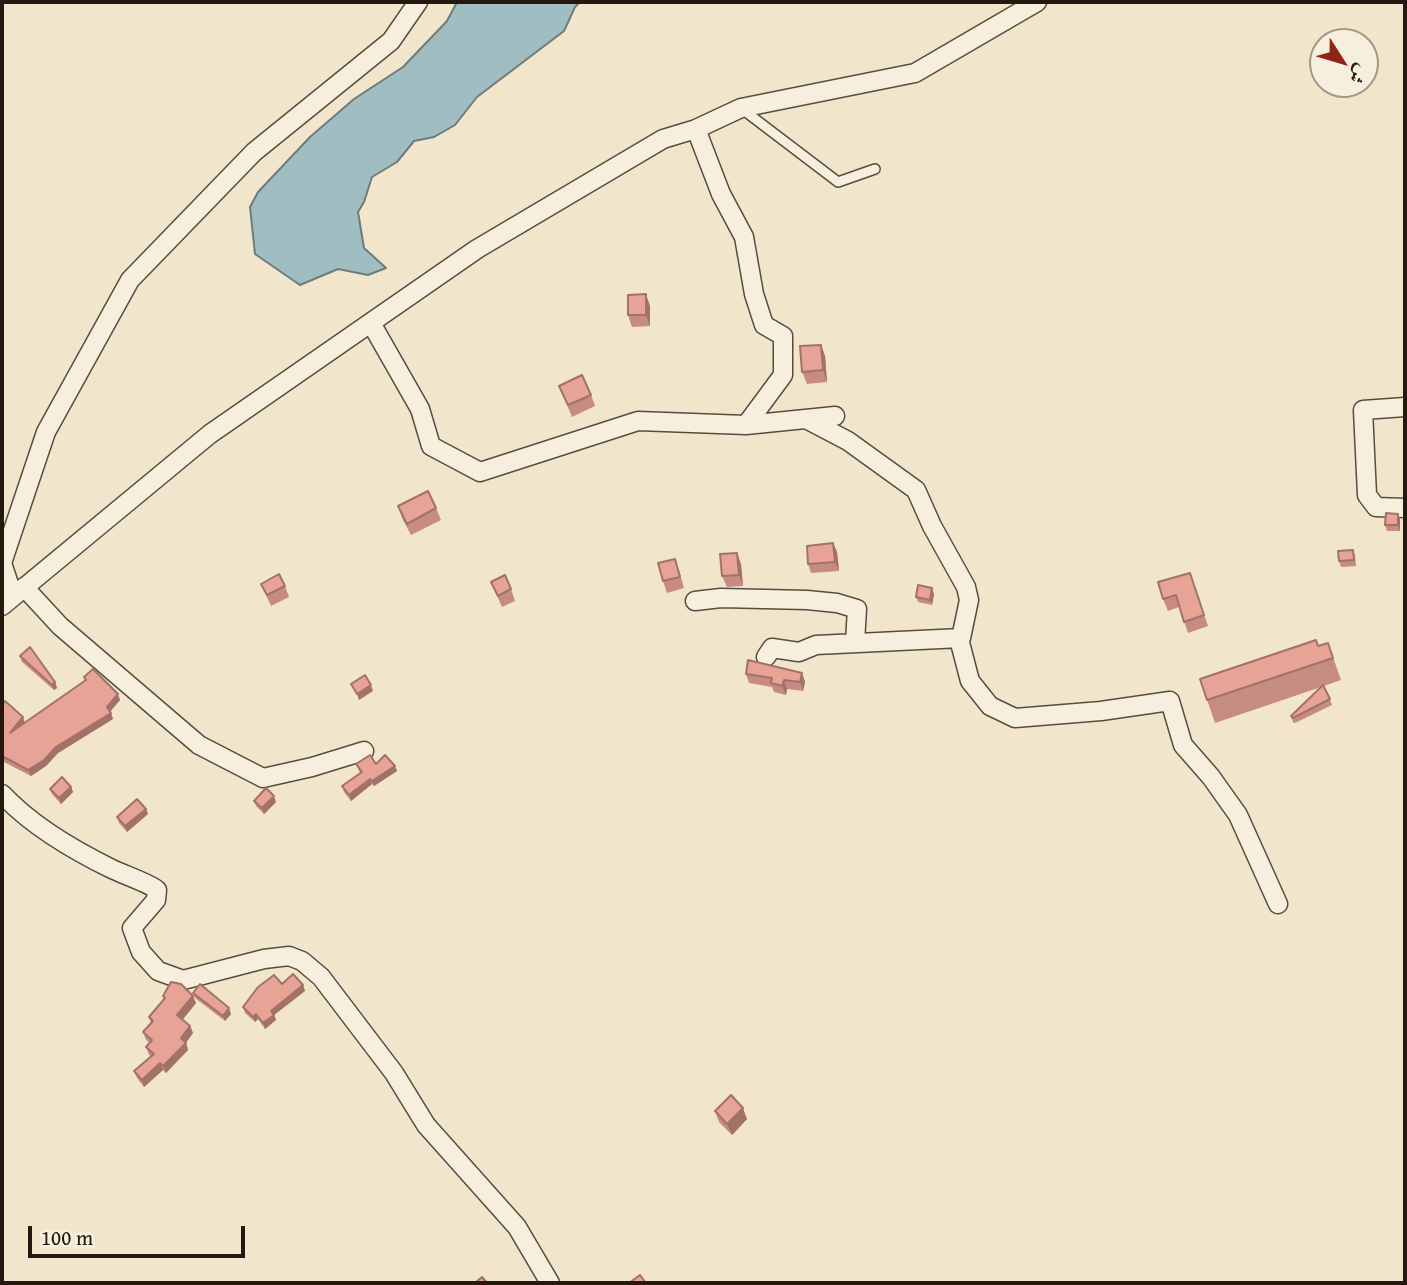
<!DOCTYPE html>
<html>
<head>
<meta charset="utf-8">
<style>
  body { margin:0 }
  #map { position:relative; width:1407px; height:1285px; overflow:hidden; background:#f1e6cc; font-family:"Gentium Book Plus",Amiri,serif }
  canvas { display:block }
  .frame { position:absolute; inset:0; border:4px solid #251811; pointer-events:none }
  .north { position:absolute; left:1309px; top:28px; width:70px; height:70px; box-sizing:border-box; background:#f6efde; border:2px solid #a2998c; border-radius:50%; rotate:127deg; font-size:19px; font-weight:700; line-height:28px; text-align:center; color:#251811 }
  .north::after { content:''; display:block; margin:auto; width:24px; height:32px; background:#8f2418; clip-path:polygon(50% 0,100% 100%,50% 72%,0 100%) }
  .scale { position:absolute; left:28px; top:1226px; width:217px; height:32px; box-sizing:border-box; border:4px solid #251811; border-top:0; padding-left:9px; font-size:21px; line-height:24px; white-space:nowrap; color:#251811; -webkit-text-stroke:5px #f6efde; paint-order:stroke }
</style>
</head>
<body>
<div id="map">
<canvas width="1407" height="1285"></canvas>
<div class="frame"></div>
<div class="north">ش</div>
<div class="scale">100 m</div>
</div>
<script>
const g = document.querySelector('canvas').getContext('2d');
g.lineJoin = 'round';
function fillPath(path, color) {
  g.fillStyle = color;
  g.fill(path, 'evenodd');
}
function stroke(path, color, width, dash) {
  g.strokeStyle = color;
  g.lineWidth = width;
  g.lineCap = dash ? 'butt' : 'round';
  g.setLineDash(dash || []);
  g.stroke(path);
}
const water = new Path2D(`
  M457,2H580L575,7L564,31L477,97L455,125L434,137L414,141L397,162L372,177L364,202L358,212L364,248L386,268L368,275L338,269L300,285L255,254L250,207L258,192L310,137L354,99L403,67L447,21Z`);
fillPath(water, '#a0bdc2');
stroke(water, '#6f7b7b', 2);
const lane = new Path2D(`
  M742,109L838,182L875,169`);
const street = new Path2D(`
  M696,129L721,194L744,237L754,294L764,325L783,336V375L746,425L835,416
  M371,323L420,409L431,446L480,472L638,421L746,425
  M1405,407L1363,410L1367,495L1376,507L1405,508
  M24,587L60,626L199,745L263,778L312,767L364,751
  M13,596L2,563L46,432L130,280L254,152L391,41L418,2
  M695,601L721,598L807,600L837,603L857,609L855,642
  M2,606L210,434L477,249L663,139L696,129L741,108L915,73L1037,2
  M959,639L970,681L990,706L1015,718L1101,711L1170,701L1183,745L1211,777L1238,815L1278,904
  M766,657L772,648L799,652L816,645L961,638L969,600L966,587L932,526L916,490L848,441L806,419
  M2,794C32,826 73,850 112,869C122,874 151,884 157,890L156,900L132,928L141,952L158,971L183,980L264,959L289,956L302,961L321,977L394,1073L426,1125L517,1227L550,1283`);
stroke(lane, '#584c40', 12);
stroke(street, '#584c40', 21);
stroke(lane, '#f6efde', 9);
stroke(street, '#f6efde', 18);
fillPath(new Path2D(`
  M650,306V326L632,327L628,315Z
  M821,345L825,356L827,382L807,384L802,372Z
  M559,386L591,395L595,406L572,417Z
  M398,506L436,508L441,520L411,535L402,518Z
  M1400,519V531H1387L1385,525Z
  M833,543L837,552L839,571L811,573L808,564Z
  M1353,550L1355,555L1356,566L1341,567L1339,561Z
  M741,564L743,586L727,587L722,576Z
  M679,570L684,588L667,593L663,581Z
  M1190,573L1208,626L1188,633L1179,607L1168,611L1163,599Z
  M491,582L511,589L515,601L502,607Z
  M261,584L285,586L289,597L271,606Z
  M934,594L932,605L918,602L916,597Z
  M1328,643L1341,680L1324,686L1332,705L1295,723L1293,722L1291,716L1321,687L1215,723L1200,679Z
  M20,656L55,682L57,688L54,690L22,662Z
  M802,673L805,682L803,691L787,689L786,695L774,692L772,687L749,683L746,674Z
  M84,677L120,700L110,711L113,719L58,753L46,766L31,776L2,761V705L25,723L85,680Z
  M356,764H376L395,766L397,771L374,786L372,784L351,801L344,792L342,786L360,773Z
  M71,787L73,792L61,804L52,794L50,789Z
  M254,801L276,802L264,814L256,806Z
  M146,809L148,814L127,832L119,823L117,817Z
  M282,984L303,985L305,991L274,1015L276,1020L265,1029L258,1019L255,1022L245,1013L243,1007Z
  M193,993L231,1014L225,1021L195,998Z
  M163,996L196,1003L182,1020L190,1026L193,1033L186,1043L188,1050L166,1073L163,1070L144,1087L137,1078L134,1071L151,1056L149,1055L146,1047L150,1043L146,1040L143,1032L151,1023L149,1017L164,999Z
  M715,1111L747,1119L732,1135L719,1122Z`), '#c78c81');
fillPath(new Path2D(`
  M646,294L650,306V326L646,315Z
  M821,345L825,356L827,382L823,370Z
  M1398,514L1400,519V531L1398,525Z
  M833,543L837,552L839,571L835,562Z
  M737,553L741,564L743,586L739,575Z
  M932,588L934,594L932,605L930,600Z
  M802,673L805,682L803,691L800,682Z
  M784,680L787,689L786,695L782,686Z
  M55,682L57,688L54,690L52,685Z
  M371,685L373,691L359,700L357,694Z
  M118,694L120,700L109,713L107,707Z
  M111,713L113,719L58,753L46,766L31,776L28,770L56,747Z
  M23,717L25,723L10,733Z
  M395,766L397,771L374,786L372,781Z
  M370,779L372,784L351,801L349,795Z
  M71,787L73,792L61,804L59,798Z
  M274,796L276,802L264,814L262,808Z
  M146,809L148,814L127,832L125,826Z
  M303,985L305,991L274,1015L276,1020L265,1029L263,1023L271,1011Z
  M193,996L196,1003L180,1023L177,1015Z
  M229,1008L231,1014L225,1021L223,1016Z
  M256,1014L258,1019L255,1022L253,1017Z
  M190,1026L193,1033L184,1045L186,1043L188,1050L166,1073L163,1066L181,1038Z
  M160,1063L163,1070L144,1087L142,1080Z
  M743,1108L747,1119L732,1135L727,1124Z`), '#a27269');
const building = new Path2D(`
  M646,294V315H628V295Z
  M821,345L823,370L802,372L800,346Z
  M582,375L591,395L568,405L559,386Z
  M428,491L436,508L407,524L398,506Z
  M1386,513L1398,514V525H1385Z
  M833,543L835,562L808,564L807,546Z
  M1353,550L1354,560L1339,561L1338,551Z
  M737,553L739,575L722,576L720,554Z
  M675,559L680,577L663,581L658,563Z
  M1190,573L1204,615L1184,622L1176,595L1163,599L1158,582Z
  M279,574L285,586L267,595L261,584Z
  M505,575L511,589L498,596L491,582Z
  M918,585L932,588L930,600L916,597Z
  M1316,640L1318,646L1328,643L1333,658L1207,700L1200,679Z
  M30,647L55,682L52,685L20,656Z
  M748,660L802,673L800,682L784,680L782,686L771,683L772,678L746,674Z
  M93,669L118,694L107,707L111,713L56,747L44,760L28,770L2,756V705L5,701L23,717L10,733L86,680L84,677Z
  M365,675L371,685L357,694L351,684Z
  M1323,685L1330,699L1293,718L1291,716Z
  M370,755L376,764L385,755L395,766L372,781L370,779L349,795L342,786L362,772L356,764Z
  M62,777L71,787L59,798L50,789Z
  M266,788L274,796L262,808L254,801Z
  M137,799L146,809L125,826L117,817Z
  M293,974L303,985L271,1011L274,1015L263,1023L256,1014L253,1017L243,1007L258,987L274,975L282,984Z
  M171,982L181,984L193,996L177,1015L190,1026L181,1038L186,1043L163,1066L160,1063L142,1080L134,1071L154,1054L146,1047L152,1040L143,1032L153,1021L149,1017L165,998L163,996Z
  M200,984L229,1008L223,1016L193,993Z
  M731,1095L743,1108L727,1124L715,1111Z
  M640,1275L646,1283H629Z
  M482,1277L487,1283H475Z`);
fillPath(building, '#e7a396');
stroke(building, '#a27269', 2);
</script>
</body>
</html>
